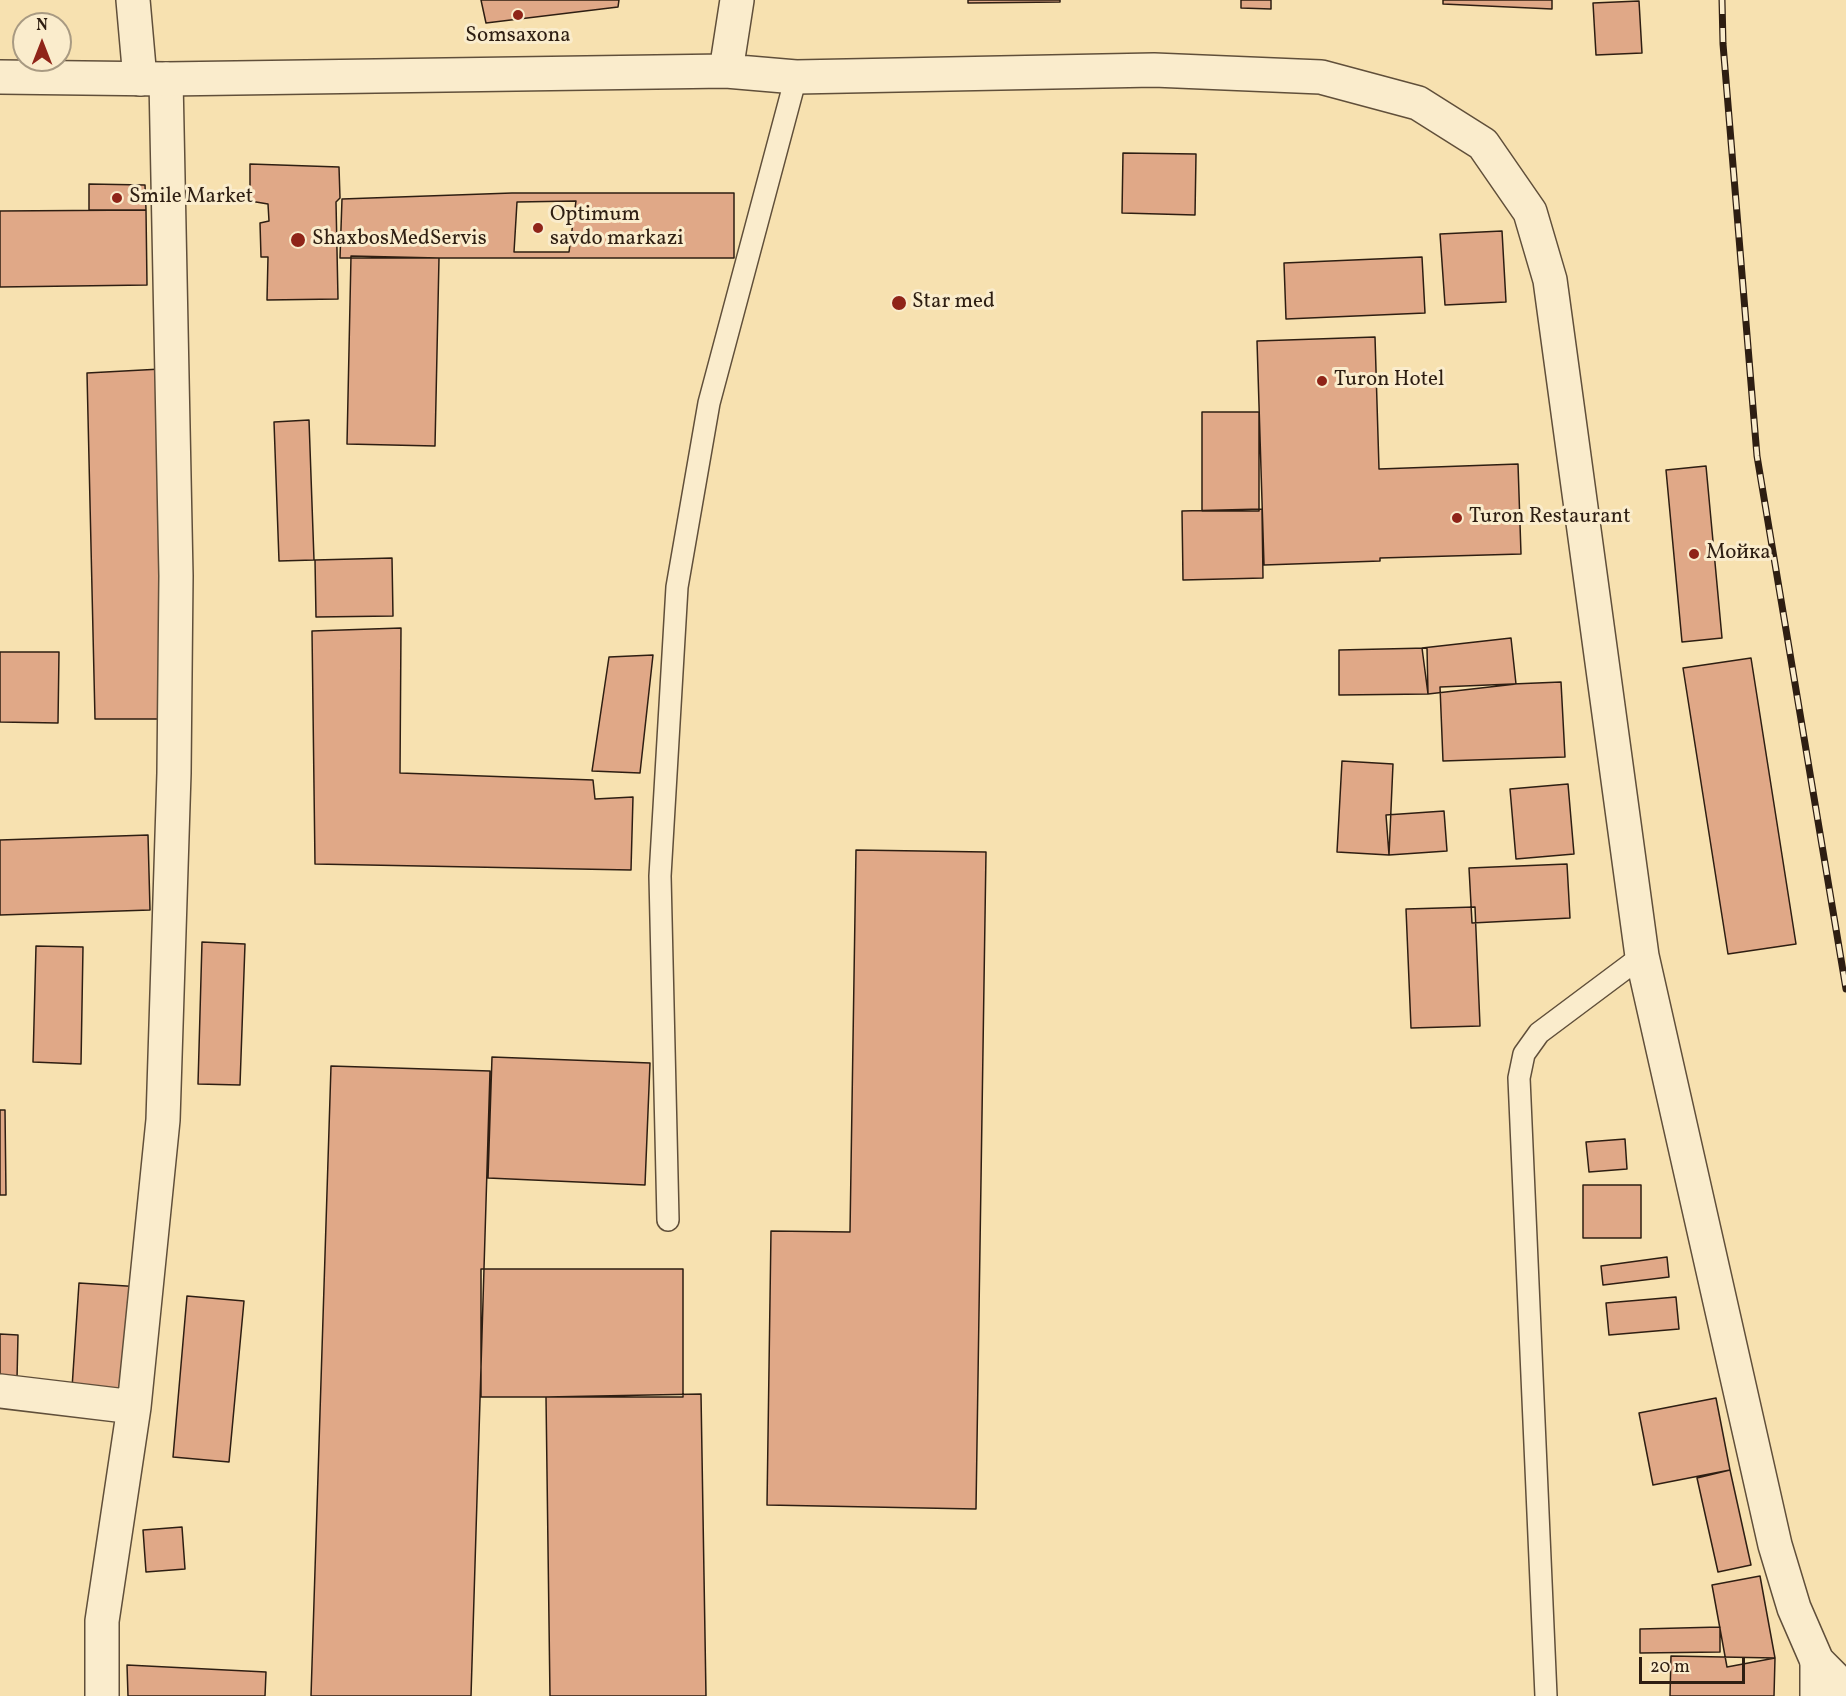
<!DOCTYPE html>
<html>
<head>
<meta charset="utf-8">
<style>
  body { margin:0 }
  #map { position:relative; width:1846px; height:1696px; overflow:hidden; background:#f7e1b0; font-family:Vollkorn,serif }
  canvas { display:block }
  .north { position:absolute; left:12px; top:12px; width:60px; height:60px; box-sizing:border-box; background:#faeccc; border:2px solid #a89a82; border-radius:50%; rotate:0deg; font-size:16px; font-weight:700; line-height:24px; text-align:center; color:#2e1e12 }
  .north::after { content:''; display:block; margin:auto; width:21px; height:27px; background:#8f2418; clip-path:polygon(50% 0,100% 100%,50% 72%,0 100%) }
  .scale { position:absolute; left:1639px; top:1657px; width:106px; height:27px; box-sizing:border-box; border:3px solid #2e1e12; border-top:0; padding-left:8px; font-size:18px; line-height:21px; white-space:nowrap; color:#2e1e12; -webkit-text-stroke:4px #faeccc; paint-order:stroke }
</style>
</head>
<body>
<div id="map">
<canvas width="1846" height="1696"></canvas>
<div class="north">N</div>
<div class="scale">20 m</div>
</div>
<script>
const g = document.querySelector('canvas').getContext('2d');
g.lineJoin = 'round';
function fillPath(path, color) {
  g.fillStyle = color;
  g.fill(path, 'evenodd');
}
function stroke(path, color, width, dash) {
  g.strokeStyle = color;
  g.lineWidth = width;
  g.lineCap = dash ? 'butt' : 'round';
  g.setLineDash(dash || []);
  g.stroke(path);
}
function drawText(font, color, halo, rows, align = 'center') {
  g.font = font + ' Vollkorn,serif';
  g.lineWidth = 6;
  g.setLineDash([]);
  g.textBaseline = 'middle';
  g.strokeStyle = halo;
  g.fillStyle = color;
  for (const [text, x, y, turn = 0] of rows) {
    g.save();
    g.translate(x, y);
    g.rotate((+turn || 0) * Math.PI / 180);
    g.textAlign = isNaN(turn) ? turn : align;
    if (halo) g.strokeText(text, 0, 0);
    g.fillText(text, 0, 0);
    g.restore();
  }
}
const building = new Path2D(`
  M481,0H619L618,7L486,23Z
  M968,0H1060V2L968,3Z
  M1241,0H1271V9L1241,8Z
  M1443,0H1552V9L1443,4Z
  M1639,1L1642,53L1596,55L1593,3Z
  M1123,153L1196,154L1195,215L1122,213Z
  M250,164L339,167L340,198L336,202L338,299L267,300L268,257H261L260,223L269,221L268,204L250,201Z
  M89,184L145,185L146,210H89Z
  M512,193H734V258H340L342,199Z
  M576,201L569,252H514L517,202Z
  M146,210L147,285L0,287V211Z
  M1502,231L1506,302L1445,305L1440,234Z
  M351,256L439,258L435,446L347,444Z
  M1422,257L1425,313L1286,319L1284,263Z
  M1375,337L1379,469L1518,464L1521,554L1380,558V561L1264,565L1257,341Z
  M161,369L178,719H95L87,373Z
  M1202,412H1259V511H1202Z
  M309,420L314,560L279,561L274,422Z
  M1706,466L1722,638L1682,642L1666,470Z
  M1262,509L1263,578L1183,580L1182,511Z
  M392,558L393,616L316,617L315,560Z
  M401,628L400,773L593,780L595,799L633,797L631,870L315,864L312,631Z
  M1511,638L1516,684L1428,694L1422,648Z
  M1427,648L1428,694L1339,695V650Z
  M0,652H59L58,723L0,722Z
  M653,655L640,773L592,771L609,657Z
  M1751,658L1796,944L1728,954L1683,668Z
  M1561,682L1565,757L1443,761L1440,687Z
  M1342,761L1393,764L1389,855L1337,852Z
  M1568,784L1574,854L1516,859L1510,789Z
  M1444,811L1447,851L1389,855L1386,815Z
  M148,835L150,910L0,915V840Z
  M856,850L986,852L976,1509L767,1505L771,1231L850,1232Z
  M1567,864L1570,918L1472,923L1469,868Z
  M1475,907L1480,1026L1411,1028L1406,909Z
  M202,942L245,944L240,1085L198,1084Z
  M36,946L83,947L81,1064L33,1062Z
  M492,1057L650,1063L645,1185L488,1178Z
  M331,1066L490,1071L471,1696H311Z
  M0,1110H5L6,1195H0Z
  M1625,1139L1627,1169L1589,1172L1586,1142Z
  M1583,1185H1641V1238H1583Z
  M1667,1257L1669,1277L1603,1285L1601,1266Z
  M481,1269H683V1397H481Z
  M79,1283L142,1287L134,1407L71,1403Z
  M187,1296L244,1301L229,1462L173,1457Z
  M1676,1297L1679,1329L1609,1335L1606,1303Z
  M0,1334L18,1335L17,1379H0Z
  M701,1394L706,1696H550L546,1397Z
  M1716,1398L1730,1470L1653,1485L1639,1413Z
  M1730,1470L1751,1565L1718,1572L1697,1478Z
  M182,1527L185,1569L146,1572L143,1530Z
  M1760,1576L1775,1658L1727,1667L1712,1585Z
  M1720,1627V1652L1640,1653V1629Z
  M1671,1656L1775,1658L1774,1696H1670Z
  M127,1665L266,1672L265,1696H128Z`);
fillPath(building, '#e0a887');
stroke(building, '#2e1e12', 1.5);
const service = new Path2D(`
  M668,1220L660,876L677,587L709,403L796,77
  M1546,1696L1519,1078L1524,1054L1539,1033L1642,956`);
const minor = new Path2D(`
  M133,0L140,79
  M0,1391L134,1407
  M1817,1661V1696
  M102,1696V1621L134,1407L163,1120L174,773L176,576L166,79`);
const tertiary = new Path2D(`
  M726,71L737,0
  M0,77L166,79L726,71L796,77L1154,70L1321,77L1418,103L1483,144L1530,212L1550,280L1642,956L1775,1545L1794,1608L1817,1661L1846,1690`);
stroke(service, '#604f3a', 24);
stroke(minor, '#604f3a', 36);
stroke(tertiary, '#604f3a', 36);
stroke(service, '#faeccc', 21);
stroke(minor, '#faeccc', 33);
stroke(tertiary, '#faeccc', 33);
const rail = new Path2D(`
  M1722,0L1723,44L1757,456L1846,989`);
stroke(rail, '#2e1e12', 7);
stroke(rail, '#faeccc', 4.5, [14]);
for (const [x, y, r, color] of [
  [518,15,6,"#8f2418"],
  [117,198,6,"#8f2418"],
  [538,228,6,"#8f2418"],
  [298,240,8,"#8f2418"],
  [899,303,8,"#8f2418"],
  [1322,381,6,"#8f2418"],
  [1457,518,6,"#8f2418"],
  [1694,554,6,"#8f2418"]
]) {
  const dot = new Path2D();
  dot.arc(x, y, r, 0, 2 * Math.PI);
  g.fillStyle = color;
  g.fill(dot);
  stroke(dot, '#faeccc', 2);
}
drawText('21px', '#2e1e12', '#faeccc', [
  ["Somsaxona",518,37,"center"],
  ["Smile Market",129,198],
  ["Optimum",550,216],
  ["savdo markazi",550,240],
  ["ShaxbosMedServis",312,240],
  ["Star med",912,303],
  ["Turon Hotel",1334,381],
  ["Turon Restaurant",1469,518],
  ["Мойка",1706,554]
], 'left');
</script>
</body>
</html>
